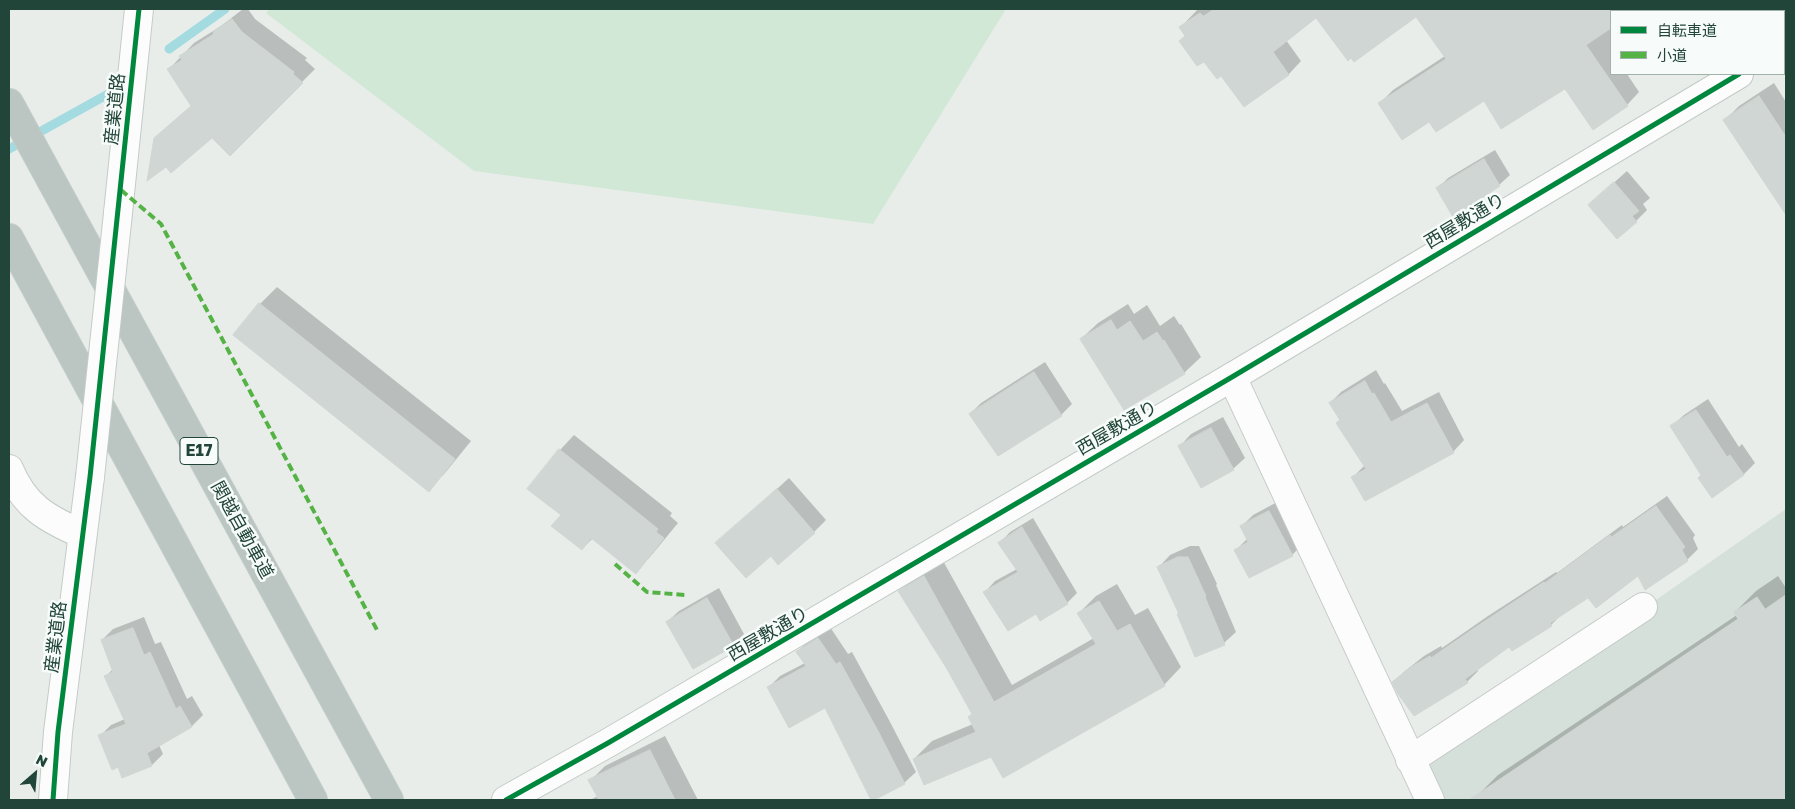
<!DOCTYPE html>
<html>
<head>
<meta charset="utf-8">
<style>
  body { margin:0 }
  #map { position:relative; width:1795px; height:809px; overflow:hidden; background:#e8edea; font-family:"Golos Text","Noto Sans JP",sans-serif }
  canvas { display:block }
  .frame { position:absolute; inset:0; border:10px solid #214539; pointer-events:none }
  .legend { position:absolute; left:1610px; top:10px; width:175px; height:65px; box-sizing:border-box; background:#f7fbf9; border:1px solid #a1b2ac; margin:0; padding:6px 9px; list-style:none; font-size:15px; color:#214539 }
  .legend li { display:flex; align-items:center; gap:10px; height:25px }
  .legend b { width:25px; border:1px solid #a1b2ac }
  .north { position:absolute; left:10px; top:749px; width:50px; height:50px; -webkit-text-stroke:4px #f7fbf9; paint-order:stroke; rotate:27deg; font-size:14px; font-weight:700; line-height:20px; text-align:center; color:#214539 }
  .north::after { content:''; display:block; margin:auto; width:18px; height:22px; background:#214539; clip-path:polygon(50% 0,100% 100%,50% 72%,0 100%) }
</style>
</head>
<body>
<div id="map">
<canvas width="1795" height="809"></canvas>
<div class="frame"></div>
<ul class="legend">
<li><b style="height:6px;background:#00873e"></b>自転車道</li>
<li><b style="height:6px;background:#55b346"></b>小道</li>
</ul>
<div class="north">N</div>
</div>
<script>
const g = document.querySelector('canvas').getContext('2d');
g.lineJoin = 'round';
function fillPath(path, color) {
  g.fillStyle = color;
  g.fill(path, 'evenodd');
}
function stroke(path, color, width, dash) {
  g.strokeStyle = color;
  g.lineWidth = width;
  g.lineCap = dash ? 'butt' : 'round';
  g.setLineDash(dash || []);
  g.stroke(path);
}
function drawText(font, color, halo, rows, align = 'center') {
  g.font = font + ' "Golos Text","Noto Sans JP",sans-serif';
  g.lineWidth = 5;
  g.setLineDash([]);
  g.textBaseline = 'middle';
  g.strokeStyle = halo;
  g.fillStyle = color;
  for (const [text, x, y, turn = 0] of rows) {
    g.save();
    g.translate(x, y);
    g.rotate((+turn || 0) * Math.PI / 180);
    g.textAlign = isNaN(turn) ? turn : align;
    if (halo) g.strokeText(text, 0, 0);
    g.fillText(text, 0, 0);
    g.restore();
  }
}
fillPath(new Path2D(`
  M1786,509V800H1442L1428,771L1430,758Z`), '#d5e0da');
fillPath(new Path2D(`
  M270,9H1006L873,224L474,171L266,13Z`), '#d0e8d5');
fillPath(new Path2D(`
  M243,9H248L255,19L307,58L305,60L315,69L230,154L192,105L169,69L194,43L221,26Z
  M1198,9H1723L1719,11H1611V74H1627L1639,92L1627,105L1565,87L1484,99L1430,120L1380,103L1393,90L1445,56L1416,16H1316L1286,40L1301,61L1289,74L1244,105L1222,74L1186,36L1181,27Z
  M1774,83L1786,102V213L1725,120L1739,106Z
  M1495,150L1510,175L1499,185L1438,188L1448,178Z
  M1627,171L1650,198L1643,204L1647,210L1636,221L1589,205Z
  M277,287L471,441L445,473L429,490L234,335L260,304Z
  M1128,304L1134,314L1147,305L1160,326L1174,316L1180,325L1181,324L1201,357L1184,373L1081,339L1098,323Z
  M1045,362L1072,404L1061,415L970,414L981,403Z
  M1376,370L1384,384L1385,383L1402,411L1439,392L1464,440L1453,452L1353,477L1365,465L1330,403L1341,392Z
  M1708,399L1739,447L1742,444L1755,463L1744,474L1712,496L1702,474L1672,426L1684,415Z
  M1223,417L1245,458L1233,469L1180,446L1191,434Z
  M574,435L672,513L670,516L678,523L650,557L636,572L593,538L582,549L563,514L560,450Z
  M789,478L826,520L814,532L779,563L771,555L717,543Z
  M1667,496L1695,535L1693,538L1698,549L1687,560L1638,575L1589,596L1562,614L1551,625L1510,646L1477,669L1478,671L1467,682H1393L1405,671L1424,656L1441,646L1442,648L1488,616L1556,572L1557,573L1622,525L1623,527Z
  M1281,500L1304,543L1292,555L1236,550L1248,538L1242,526L1253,515Z
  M1033,518L1077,593L1067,603L1037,612L985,592L995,581L1017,569L1000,543L1010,532Z
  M1190,546H1199L1217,584L1216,585L1236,632L1224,643L1180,613L1159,567L1170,555Z
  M942,559L1012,685L1094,638L1079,613L1096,596L1117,584L1135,615L1148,608L1181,667L1164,685L991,755L914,759L932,741L973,724V713L948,669L900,591L917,574Z
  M1778,576L1786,588V800H1480L1477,796L1498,775L1737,615L1735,612L1756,591Z
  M719,588L744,634L733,645L667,622L679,611Z
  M144,617L155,644L161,642L187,699L192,696L203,715L192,726L159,745L163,754L152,765L123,776L118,766L100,736L111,725L125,719L106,676L113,669L102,640L113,629Z
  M830,627L848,654L852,652L889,720L916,772L904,783L825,707L769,687L780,676L805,663L797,652L808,641Z
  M665,736L698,800H590L598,796L590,781L605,766Z`), '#0003');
stroke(new Path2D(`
  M169,49L225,9
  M9,149L110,93`), '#a4dbe0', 9);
const building = new Path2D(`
  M1215,9H1611V28L1586,45L1628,106L1593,130L1565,89L1501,129L1484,101L1436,132L1429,122L1402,140L1378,103L1446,59L1416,17L1354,62L1351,58L1348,61L1316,18L1273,52L1289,75L1244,107L1221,76L1217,79L1204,62L1197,66L1179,41L1185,36L1179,27L1200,13L1203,16Z
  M232,19L242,32L294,72L293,74L303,83L230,156L212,138L171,173L166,167L147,181L154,138L191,106L167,69L182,60L179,56L214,34L213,32Z
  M1759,96L1786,137V215L1723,120Z
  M1484,159L1500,186L1453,217L1436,188Z
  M1614,182L1639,211L1632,216L1637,222L1617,239L1588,205Z
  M259,303L455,459L429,492L233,335Z
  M1111,320L1117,330L1130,321L1143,341L1157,332L1163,341L1164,340L1185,374L1124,410L1080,339Z
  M1034,372L1062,416L998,456L969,414Z
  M1365,381L1372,394L1374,393L1391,422L1427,403L1454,453L1365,501L1351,477L1366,469L1336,423L1340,420L1329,403Z
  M1696,410L1727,457L1730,455L1744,475L1712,498L1698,478L1701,475L1670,426Z
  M1211,428L1234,470L1201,488L1178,446Z
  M559,449L658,529L656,532L664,538L636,574L591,538L582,550L551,526L561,515L527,489Z
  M777,489L815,533L778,565L771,556L746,578L715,543Z
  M1656,506L1685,547L1682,550L1688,561L1645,590L1638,576L1596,608L1588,598L1550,623L1552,626L1512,651L1509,647L1465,679L1468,683L1414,716L1398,694L1392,682L1411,667L1430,656L1431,658L1476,627L1544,582L1545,583L1610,535L1611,537Z
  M1269,511L1293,556L1249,578L1234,550L1248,542L1240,526Z
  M1022,527L1068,604L1040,621L1036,614L1008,631L983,592L1018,572L998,543Z
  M1178,557H1188L1206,596L1205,597L1225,645L1195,657L1177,614H1179L1157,567Z
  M924,576L994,702L1096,644L1077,613L1099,601L1117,631L1130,624L1165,686L1003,778L991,757L924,785L913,759L976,732L968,717L972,714L947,669L898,591Z
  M1786,595V800H1469L1738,619L1734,612L1757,597L1765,609Z
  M707,598L734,646L693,669L666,622Z
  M133,628L144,655L150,652L176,709L180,706L192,727L147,753L152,766L122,778L118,767L112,770L98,735L126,724L104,676L113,672L101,640Z
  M818,638L836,664L840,662L878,731L905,784L874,800H871L825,708L789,728L767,687L806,666L796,652Z
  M650,750L675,800H599L588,780Z`);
fillPath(building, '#d0d6d3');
stroke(building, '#d0d6d3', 1);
const street = new Path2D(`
  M1232,377L1430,800
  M1410,760L1643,607`);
const secondary = new Path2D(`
  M1784,47L1786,45
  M118,213L139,9
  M9,469C24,506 47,519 82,534
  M53,800L58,732L90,477
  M506,800L608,743L1232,377L1739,74`);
const highway = new Path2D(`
  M9,103L389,800
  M9,238L313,800`);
stroke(street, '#c4cac7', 30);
stroke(secondary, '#c3cbc7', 30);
stroke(highway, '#c2ccc9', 30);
stroke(street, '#fcfcfc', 28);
stroke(secondary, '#fcfcfc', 28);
stroke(highway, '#bbc5c2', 28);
const secondaryBridge = new Path2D(`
  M90,477L118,213`);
stroke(secondaryBridge, '#c3cbc7', 30, []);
stroke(secondaryBridge, '#fcfcfc', 28);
stroke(new Path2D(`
  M121,190L161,224L377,630
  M615,564L647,592L685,595`), '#55b346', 4, [8, 4]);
stroke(new Path2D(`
  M53,800L58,732L90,477L139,9
  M506,800L608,743L1232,377L1739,74`), '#00873e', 5);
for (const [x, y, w] of [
  [199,451,38]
]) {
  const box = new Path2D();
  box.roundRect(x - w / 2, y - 13.5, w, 27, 4);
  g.fillStyle = '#f7fbf9';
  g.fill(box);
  stroke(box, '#214539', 1);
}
drawText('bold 16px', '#214539', null, [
  ["E17",199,451]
]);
drawText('18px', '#214539', '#f7fbf9', [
  ["産業道路",115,109,-84],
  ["西屋敷通り",1465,221,-31],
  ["西屋敷通り",1117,428,-30],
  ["関越自動車道",242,530,61],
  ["西屋敷通り",768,634,-30],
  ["産業道路",56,637,-83]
]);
</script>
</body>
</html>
